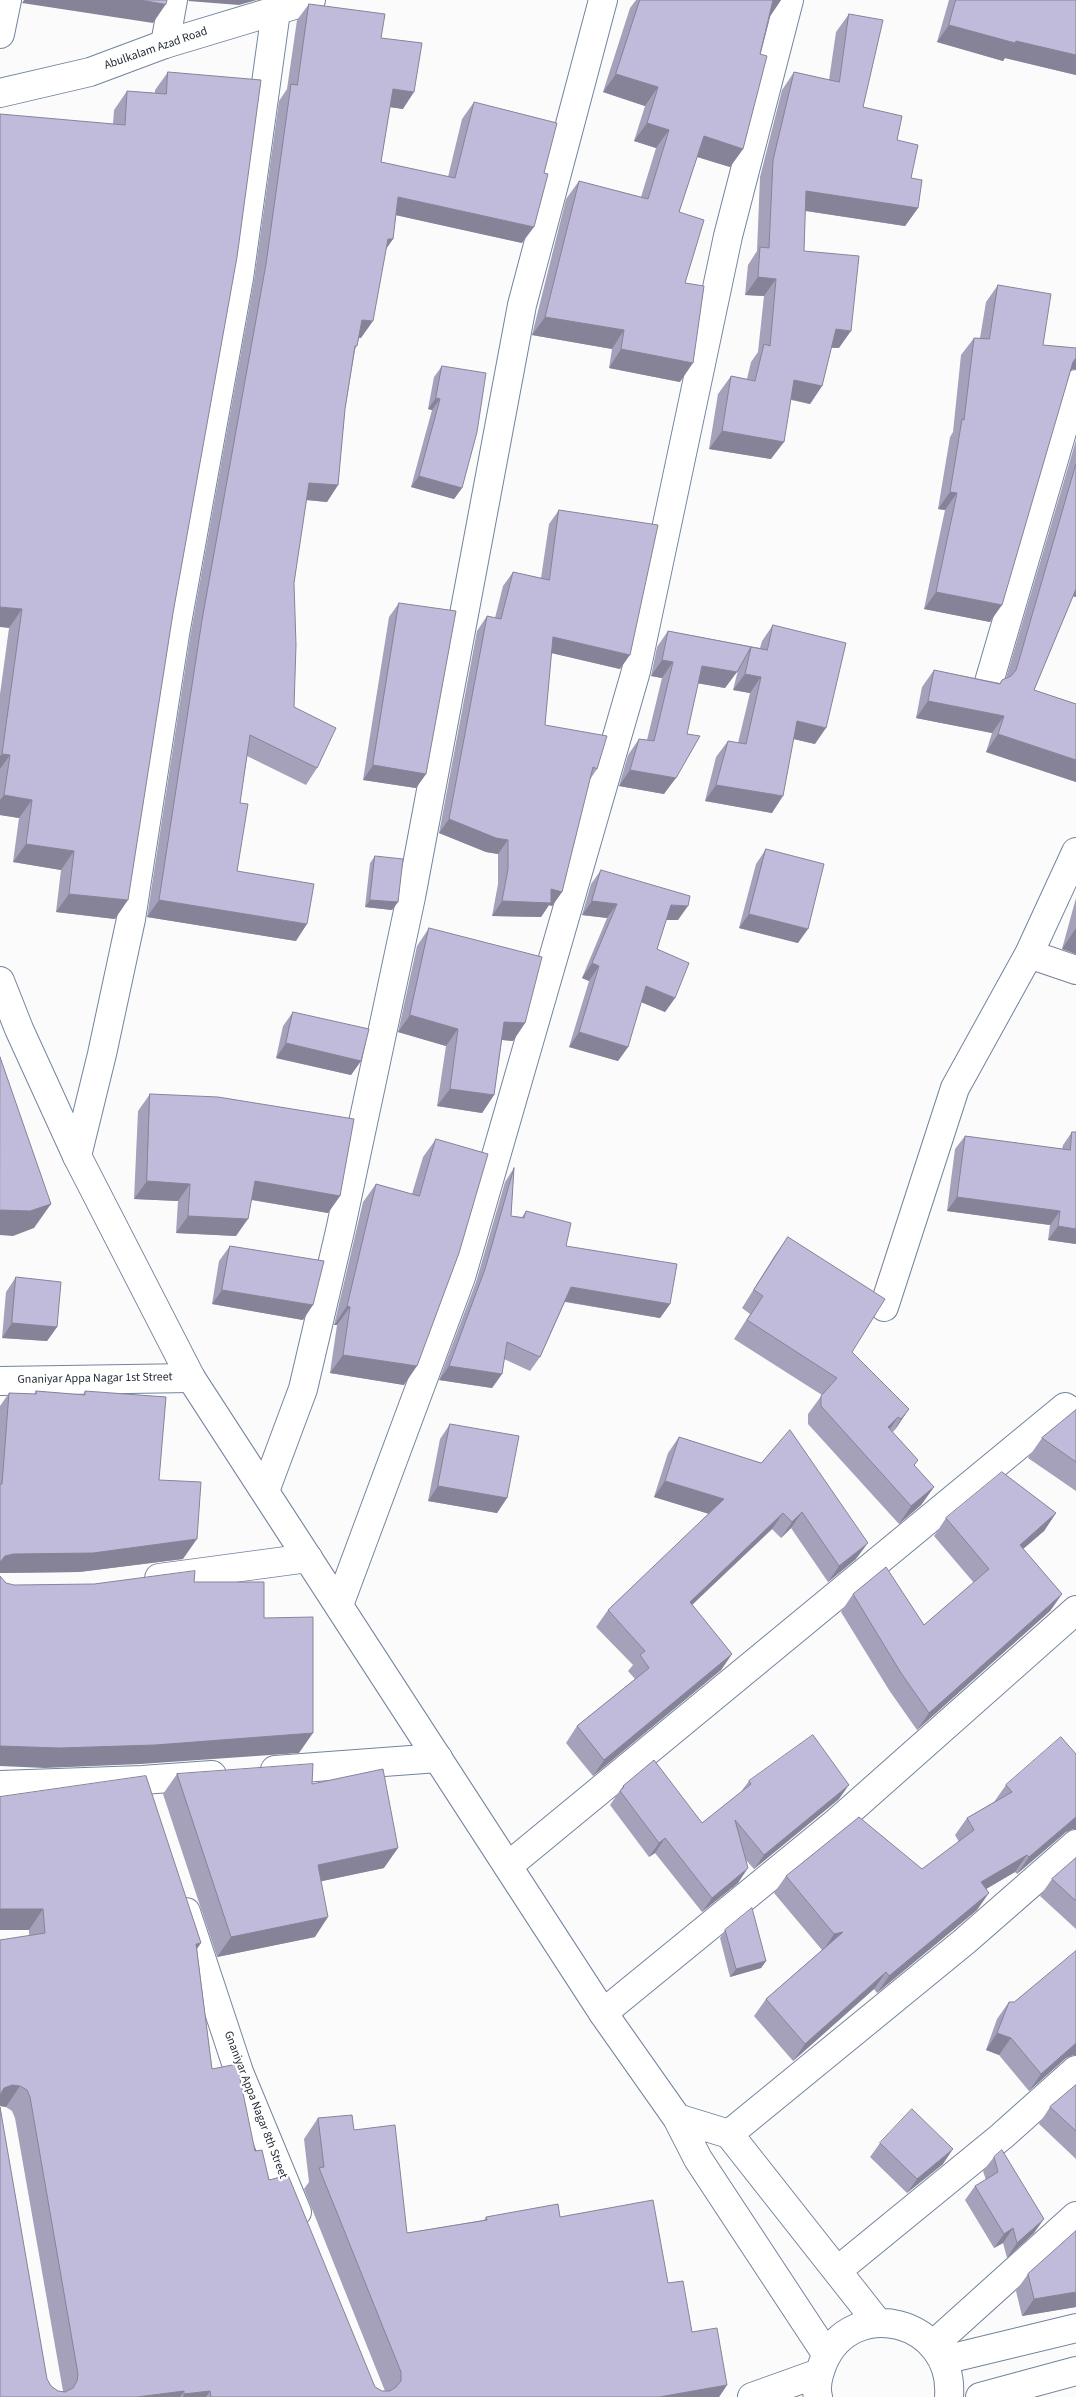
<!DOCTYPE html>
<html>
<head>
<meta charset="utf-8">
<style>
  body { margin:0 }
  canvas { display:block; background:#fbfbfb }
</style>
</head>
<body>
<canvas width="1076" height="2397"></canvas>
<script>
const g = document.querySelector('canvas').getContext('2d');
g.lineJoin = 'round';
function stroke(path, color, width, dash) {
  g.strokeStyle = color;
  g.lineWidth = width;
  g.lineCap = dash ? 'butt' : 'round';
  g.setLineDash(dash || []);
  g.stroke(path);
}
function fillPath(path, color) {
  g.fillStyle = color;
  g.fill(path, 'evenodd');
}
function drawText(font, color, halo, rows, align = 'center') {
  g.font = font + ' "Source Sans 3",sans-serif';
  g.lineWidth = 4.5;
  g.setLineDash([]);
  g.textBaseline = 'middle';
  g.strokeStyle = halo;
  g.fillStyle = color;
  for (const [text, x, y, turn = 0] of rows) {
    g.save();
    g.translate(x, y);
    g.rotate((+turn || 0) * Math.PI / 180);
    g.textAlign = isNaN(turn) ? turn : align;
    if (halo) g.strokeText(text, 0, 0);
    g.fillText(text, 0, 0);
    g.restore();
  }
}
const minor = new Path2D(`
  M0,34L7,0
  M165,44L173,0
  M989,682L1076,384
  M1029,954L1076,970
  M77,1156L102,1054L131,919L175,634L239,278L276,11
  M884,1307L955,1088L1029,954L1076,852
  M0,1381L191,1378
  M265,1491L303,1389L340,1231L411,897L522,305L603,0
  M159,1578L308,1558
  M339,1605L461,1277L636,671L728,236L789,0
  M275,1770L438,1758
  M0,1785L142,1780L212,1775
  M508,1866L1065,1407L1076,1414
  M186,1912L239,2072L297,2212
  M603,2013L838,1821L1076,1610
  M729,2134L965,1941L1076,1844
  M838,2270L1002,2136L1076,2070
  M933,2345L1076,2216`);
const major = new Path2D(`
  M0,93L90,72L165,44L311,0
  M0,981L19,1029L77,1156L191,1378L603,2013L677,2118L698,2159L827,2355
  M677,2118L729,2134L878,2323
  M944,2360L1076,2328
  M752,2397L819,2373
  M818,2397C815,2386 819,2373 823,2363C852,2294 955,2320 949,2397
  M980,2397L1076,2371`);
stroke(minor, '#73849e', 30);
stroke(major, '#73849e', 30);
stroke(minor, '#fff', 28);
stroke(major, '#fff', 28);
fillPath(new Path2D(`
  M636,0H781L769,18L760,54L743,149L730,167L697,157L679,212L685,283L680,382L609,368L612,349L532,335L566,199L579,181L641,197L656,148L634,141L645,106L603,92L630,8Z
  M949,0H1076V75L1005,58L1003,61L937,42Z
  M309,4L381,38L403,109L390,107L381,162L448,177L462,119L474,102L522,243L396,215L393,239L386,249L361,338H359L355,350L345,409L338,485L327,502L306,500L294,583V707L317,768L306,785L247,756L240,803L237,871L296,941L147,917L190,637L254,280L279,101L287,89L297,20Z
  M849,14L863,107L897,140L911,178L918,208L905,226L805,211L804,251L839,348H831L822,386L810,404L791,400L771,459L709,449L718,394L731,376L747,379L751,362L758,352L764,296L745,295L748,265L757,251L760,177L782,90L794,72L829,80L836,32Z
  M168,72L115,919L56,912L61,870L13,862L19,818L0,815V694L9,628L113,124L114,110L127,91L155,93V90Z
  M998,285L1043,345L1076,348V369L1071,370L990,622L924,609L945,510L938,509L950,437L953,432L961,355L974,338H980L986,302Z
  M442,366L462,488L454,499L411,487L432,410L428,409L434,377Z
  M1076,440V597L1073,596L1034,690L1076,704V782L986,752L992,733L916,718L922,687L934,670L1000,683L1002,680L1006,678Z
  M559,510L620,669L551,653L545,725L597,769L589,781L562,892L552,906L549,905L541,917L492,916L498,884V854L486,852L439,833L477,631L487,616L495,618L503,586L513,572L541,578L549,524Z
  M399,603L426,774L416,788L363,780L389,617Z
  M773,625L815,744L794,739L772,813L705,801L716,757L728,741L738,743L750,693L733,690L738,670L725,688L698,683L664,794L619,786L628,755L639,739L647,740L662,678L651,676L657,647L668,631L760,648L762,641Z
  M766,849L798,943L739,928L756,864Z
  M375,856L398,902L392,910L365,907L370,863Z
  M601,870L678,920H666L657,949L675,998L665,1012L641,1002L628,1047L618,1061L569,1047L589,981L582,978L607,918L582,915L591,884Z
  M1076,898V954L1062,949Z
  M429,928L525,1023L513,1041L502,1040L494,1095L482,1113L437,1106L446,1046L398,1032L417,946Z
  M293,1012L361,1061L351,1075L276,1058L283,1026Z
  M150,1094L340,1196L328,1213L251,1200L236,1236L176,1233L178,1201L134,1199L138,1111Z
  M1072,1132H1076V1244L1048,1240L1050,1225L947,1211L955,1149L965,1136L1062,1149L1063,1145Z
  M436,1139L404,1385L330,1373L337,1325H334L363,1202L376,1184L412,1194L423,1157Z
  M514,1168L511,1216L522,1217L526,1211L566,1246L670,1304L660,1318L565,1302L540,1357L530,1371L504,1359L502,1374L492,1388L439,1380L476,1282L505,1182Z
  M788,1237L852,1352L909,1409L892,1432L918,1460L914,1466L934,1487L921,1505L899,1524L808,1424V1414L822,1395L734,1339L750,1314L742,1308L775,1255Z
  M230,1246L303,1320L212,1304L219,1261Z
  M16,1277L57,1327L47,1341L2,1338L6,1292Z
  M36,1391L83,1395L85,1391L159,1480L183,1559L79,1572L0,1573V1406L9,1393L34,1394Z
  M1076,1410V1491L1028,1458L1042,1438Z
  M450,1424L507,1498L497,1513L428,1501L440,1439Z
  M679,1437L761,1463L856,1559L828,1582L791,1528L781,1538L772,1529L692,1605L732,1654L721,1670L593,1776L566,1743L577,1726L635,1679L628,1671L633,1665L596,1627L608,1610L709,1514L654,1497L668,1453Z
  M1056,1513L1044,1531L1023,1549L1062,1594L1050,1611L917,1730L889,1690L841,1612L853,1594L924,1625L974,1583L934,1536L946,1518Z
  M1076,1754V1829H1073L1066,1832L1017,1874L1015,1872L986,1889L977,1910L877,1993L874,1989L793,2061L754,2016L766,1999L822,1950L774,1893L786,1876L922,1869L959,1842L955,1835L967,1818L994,1802L1006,1785Z
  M177,1774L312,1784L384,1868L321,1881L315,1937L217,1957L163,1794Z
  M749,1781L839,1799L754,1869L745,1859L738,1883L702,1912L655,1853L649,1857L610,1805L623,1786L702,1823L740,1793Z
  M0,1797L197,1949L212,2069L255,2151L375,2387L382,2391H385L304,2189L309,2182L304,2139L318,2118L354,2130L407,2233L484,2220L486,2217H560L668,2283L692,2332L727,2385L719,2397H0L47,2379L51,2386L58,2391H63L15,2118L12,2111L6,2107L0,2106L29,1935V1930Z
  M1076,1858V1929L1040,1896L1052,1879Z
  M725,1930L766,1961L761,1968L730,1977L720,1938Z
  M1009,2002H1014L1073,2055L1066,2058L1029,2091L999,2055L986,2050L997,2019Z
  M1076,2085V2159L1039,2124L1050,2107Z
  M880,2143L943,2164L907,2193L870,2157Z
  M994,2157L1034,2233L1007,2258L1003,2243L994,2248L965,2200L975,2186L986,2180L983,2171Z
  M1076,2231V2307L1022,2316L1016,2291L1028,2274Z`), '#a5a1bb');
fillPath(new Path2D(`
  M24,0H140L166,4L153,23L22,3Z
  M189,0H257L239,5L188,1Z
  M772,0H781L768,19Z
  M949,25L1076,55V75L1005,58L1003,61L937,42Z
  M616,74L658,87L645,106L603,92Z
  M393,89L414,92L403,109L382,106Z
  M647,123L669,130L656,148L634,141Z
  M704,136L743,149L730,167L691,155Z
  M806,191L918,208L905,226L794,209Z
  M398,197L534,227L522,243L386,213Z
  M388,239H393L381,256Z
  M758,277L776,279L764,296L745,295Z
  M545,317L624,330L612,349L532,335Z
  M362,320L373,321L361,338L350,337Z
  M836,329L851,331L839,348L823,347Z
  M621,349L693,363L680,382L609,368Z
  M1076,358V369H1073L1066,372Z
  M794,380L822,386L810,404L782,397Z
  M436,398L440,399L432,410L428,409Z
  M722,431L784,442L771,459L709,449Z
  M419,476L462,488L454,499L411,487Z
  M309,483L338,485L327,502L297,499Z
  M950,492L957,493L945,510L938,509Z
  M1076,584V597L1068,595Z
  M936,592L1002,605L990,622L924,609Z
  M0,607L22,609L9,628L0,627Z
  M553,637L630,655L620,669L543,651Z
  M662,660L673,662L662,678L651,676Z
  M702,666L737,672L725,688L690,682Z
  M745,674L761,677L750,693L733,690Z
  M928,701L1004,716L992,733L916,718Z
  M797,721L826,728L815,744L785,737Z
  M998,734L1076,760V782L986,752Z
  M2,754L10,755L0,769V756Z
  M373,765L426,774L416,788L363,780Z
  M630,770L676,778L664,794L619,786Z
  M716,785L783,796L772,813L705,801Z
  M4,795L32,800L19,818L0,815V800Z
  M449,819L508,840L498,854L486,852L439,833Z
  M26,844L74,851L61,870L13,862Z
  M551,889L562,892L552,906L549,905L541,917L492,916L502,901Z
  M69,894L128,900L115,919L56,912Z
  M159,900L307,924L296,941L147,917Z
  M370,900L398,902L392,910L365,907Z
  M592,901L617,904L607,918L582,915Z
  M671,905L688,906L678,920H660Z
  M749,914L808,929L798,943L739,928Z
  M1076,928V954L1062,949Z
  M592,963L599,966L589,981L582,978Z
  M646,986L675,998L665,1012L636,1000Z
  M410,1015L458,1029L446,1046L398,1032Z
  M504,1022L525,1023L513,1041L492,1039Z
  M579,1032L628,1047L618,1061L569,1047Z
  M286,1043L361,1061L351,1075L276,1058Z
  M450,1089L494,1095L482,1113L437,1106Z
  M147,1181L190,1184L178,1201L134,1199Z
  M255,1181L340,1196L328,1213L242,1198Z
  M957,1197L1060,1211L1050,1225L947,1211Z
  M51,1204L34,1228L13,1236L0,1235V1210Z
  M188,1216L248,1219L236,1236L176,1233Z
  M1058,1226L1076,1229V1244L1048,1240Z
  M571,1287L670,1304L660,1318L562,1301Z
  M222,1290L313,1305L303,1320L212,1304Z
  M347,1306L350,1307L337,1325H334Z
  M12,1323L57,1327L47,1341L2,1338Z
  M343,1355L417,1366L404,1385L330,1373Z
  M449,1366L502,1374L492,1388L439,1380Z
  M909,1409L897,1427L889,1437L901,1419Z
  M898,1417L886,1435L888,1427Z
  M665,1481L724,1499L713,1515L654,1497Z
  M438,1486L507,1498L497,1513L428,1501Z
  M934,1487L921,1505L899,1524L911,1506Z
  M802,1512L791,1528L781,1538L792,1522Z
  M783,1513L772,1529L678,1618L690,1602Z
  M1056,1513L1044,1531L1008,1562L1020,1545Z
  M197,1539L183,1559L79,1572L0,1573V1562L5,1556L13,1554Z
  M868,1543L856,1559L828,1582L839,1566Z
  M1062,1594L1050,1611L917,1730L929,1713Z
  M732,1654L721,1670L593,1776L604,1760Z
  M313,1733L299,1753L141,1764L45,1768L0,1766V1746Z
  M849,1785L839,1799L754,1869L764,1855Z
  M1076,1817V1829H1073L1066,1832L1017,1874L1029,1857Z
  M665,1838L655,1853L649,1857L659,1843Z
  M398,1848L384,1868L304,1885L318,1865Z
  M1027,1855L1015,1872L969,1899L981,1882Z
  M748,1868L738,1883L702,1912L712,1898Z
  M989,1893L977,1910L877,1993L889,1976Z
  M0,1909H43L29,1930H0Z
  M328,1917L315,1937L217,1957L231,1937Z
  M843,1932L823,1951L834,1934Z
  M201,1943L187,1964L196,1944Z
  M766,1961L761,1968L730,1977L736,1969Z
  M886,1972L874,1989L793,2061L805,2044Z
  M997,2033L1011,2038L999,2055L986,2050Z
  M1076,2043V2055H1073L1066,2058L1029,2091L1041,2074Z
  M12,2085L20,2086L6,2107L0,2106V2095L4,2088Z
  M953,2149L943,2164L907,2193L917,2179Z
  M1044,2219L1034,2233L1007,2258L1017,2243Z
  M1013,2228L1003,2243L994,2248L1004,2234Z
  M1076,2292V2307L1022,2316L1034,2299Z
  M727,2385L719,2397H659Z
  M184,2391L180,2397H137Z
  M210,2391L206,2397H183L184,2394Z`), '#868399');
const building = new Path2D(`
  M140,0H167L166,4Z
  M640,0H773L760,54L767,56L743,149L704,136L679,212L704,220L685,283L704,286L693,363L621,349L624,330L545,317L579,181L648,199L669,130L647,123L658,87L616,74Z
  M956,0H1076V55L1016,41L1015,43L949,25Z
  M309,4L385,14L381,38L422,43L414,92L393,89L381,162L455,178L474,102L557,123L544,173L548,174L534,227L398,197L393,239H388L373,321L362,320L357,346H355L345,409L338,485L309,483L294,583L296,645L294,707L336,728L317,768L250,735L240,803L248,804L237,871L314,884L307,924L159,900L202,620L266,264L291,84L297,85Z
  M849,14L883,20L863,107L902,116L897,140L918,145L911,178L922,180L918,208L806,191L804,251L859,256L851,331L836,329L822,386L794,380L784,442L722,431L731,376L755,381L764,344L770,346L776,279L758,277L760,247L769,248L773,160L794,72L839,82Z
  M168,72L261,80L237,257L173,613L128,900L69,894L74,851L26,844L32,800L4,795L10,755L2,754L22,609L0,607V114L125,125L127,91L166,94Z
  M998,285L1051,294L1043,345L1076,348V358L1073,362L1002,605L936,592L957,493L950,492L962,419L964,420L974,338L989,339Z
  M442,366L486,373L477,432L462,488L419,476L440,399L436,398Z
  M1076,464V589L1034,690L1076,704V760L998,734L1004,716L928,701L934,670L1000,684L1002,680L1011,676L1016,670Z
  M559,510L658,525L630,655L553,637L545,725L607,736L597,769L593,767L562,892L551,889V903L502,901L508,869V840L496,838L449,819L487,616L501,619L513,572L549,580Z
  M399,603L456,611L426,774L373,765Z
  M773,625L846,643L826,728L797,721L783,796L716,785L728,741L746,744L761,677L745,674L751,647L737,672L702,666L687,734L700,736L676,778L630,770L639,739L654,741L673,662L662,660L668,631L767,650Z
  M766,849L824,864L808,929L749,914Z
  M375,856L403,859L398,902L370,900Z
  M601,870L690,896L688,906L671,905L657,949L689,963L675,998L646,986L628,1047L579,1032L599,966L592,963L617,904L592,901Z
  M429,928L542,957L525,1023L504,1022L494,1095L450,1089L458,1029L410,1015Z
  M293,1012L369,1029L361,1061L286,1043Z
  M0,1057L51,1204L30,1211L0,1210Z
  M150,1094L218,1097L354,1119L340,1196L255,1181L248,1219L188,1216L190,1184L147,1181Z
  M1072,1132H1076V1229L1058,1226L1060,1211L957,1197L965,1136L1070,1150Z
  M436,1139L488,1154L459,1253L417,1366L343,1355L350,1307L347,1306L376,1184L419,1196Z
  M514,1168L511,1216L524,1218L526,1211L571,1223L566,1246L677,1264L670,1304L571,1287L540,1357L507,1342L502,1374L449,1366L485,1269Z
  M788,1237L885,1299L852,1352L909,1409L901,1419L898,1417L888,1427L918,1460L914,1465L934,1487L911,1506L821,1406V1396L837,1378L747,1320L763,1296L754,1290Z
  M230,1246L324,1261L313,1305L222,1290Z
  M16,1277L61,1282L57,1327L12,1323Z
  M36,1391L85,1395V1391L166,1397L159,1480L201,1482L197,1539L93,1553L13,1554L5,1556L0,1562V1484H2L9,1393L36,1394Z
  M1076,1410V1462L1042,1438Z
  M450,1424L519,1436L507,1498L438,1486Z
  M790,1430L868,1543L839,1566L802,1512L792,1522L783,1513L690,1602L732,1654L604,1760L577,1726L649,1668L640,1655L645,1651L608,1610L724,1499L665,1481L679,1437L761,1463Z
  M1002,1472L1056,1513L1020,1545L1062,1594L929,1713L901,1673L853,1594L886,1567L924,1625L989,1569L946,1518Z
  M195,1571L194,1582H264V1618L313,1617V1733L155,1745L59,1748L0,1746V1576L6,1583L14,1585L94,1584Z
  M813,1735L849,1785L764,1855L735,1820L748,1868L712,1898L665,1838L659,1843L620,1791L624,1787L623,1786L654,1760L702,1823L751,1784L749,1781Z
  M1061,1737L1076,1754V1817L1029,1857L1027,1855L981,1882L989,1893L889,1976L886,1972L805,2044L766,1999L843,1932L834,1934L786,1876L859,1817L922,1869L974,1830L967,1818L1012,1792L1006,1785Z
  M313,1764L312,1784L383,1769L398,1848L318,1865L328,1917L231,1937L177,1774Z
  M146,1776L201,1943L196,1944L212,2069L237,2064L255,2151L262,2150L269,2180L288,2175L375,2387L382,2391H390L396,2387L401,2381V2372L319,2168L324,2167L318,2118L352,2115L354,2130L395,2125L407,2233L487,2220L486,2217L558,2204L560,2217L653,2200L668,2283L683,2281L692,2332L717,2328L727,2385L659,2397H211L210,2391L184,2394V2391L137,2397H0V2107L47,2379L51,2386L58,2391L65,2392L73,2388L77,2381L78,2374L30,2097L27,2090L20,2086L12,2085L4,2088L0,2094V2096V1940L45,1933L43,1909H0V1797Z
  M1076,1858V1901L1052,1879Z
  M752,1908L766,1961L736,1969L725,1930Z
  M1076,1951V2043L1041,2074L1011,2038L997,2033L1009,2002H1014Z
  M1076,2085V2131L1050,2107Z
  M912,2109L953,2149L917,2179L880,2143Z
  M1002,2150L1044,2219L1017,2243L1013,2228L1004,2234L975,2186L998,2172L994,2157Z
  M1076,2231V2292L1034,2299L1028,2274Z`);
fillPath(building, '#c0bbda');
stroke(building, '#868399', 1);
drawText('12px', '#252c37', '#fff', [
  ["Abulkalam Azad Road",156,49,-19],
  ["Gnaniyar Appa Nagar 1st Street",95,1379,-1],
  ["Gnaniyar Appa Nagar 8th Street",255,2105,69]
]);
</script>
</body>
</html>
